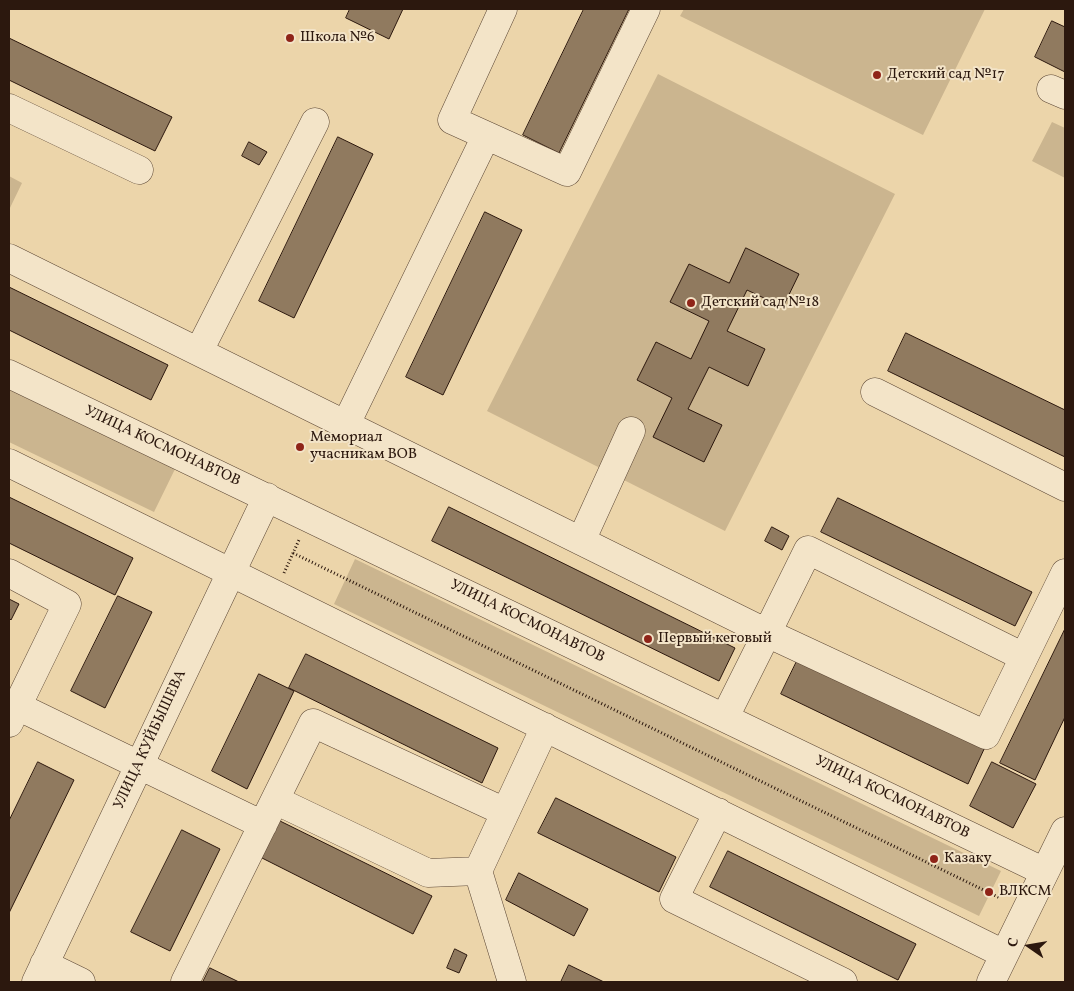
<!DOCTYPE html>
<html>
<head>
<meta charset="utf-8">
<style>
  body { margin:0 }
  #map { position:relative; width:1074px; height:991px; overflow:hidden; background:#ecd5aa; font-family:Vollkorn,serif }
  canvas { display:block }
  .frame { position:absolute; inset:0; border:10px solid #2c180e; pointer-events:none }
  .north { position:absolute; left:1004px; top:921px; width:50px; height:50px; -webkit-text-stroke:4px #f3e4c8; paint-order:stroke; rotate:283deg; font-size:14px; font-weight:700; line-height:20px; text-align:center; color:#2c180e }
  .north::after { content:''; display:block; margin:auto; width:18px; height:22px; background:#2c180e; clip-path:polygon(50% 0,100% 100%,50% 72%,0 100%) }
</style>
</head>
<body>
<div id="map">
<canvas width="1074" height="991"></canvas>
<div class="frame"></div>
<div class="north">С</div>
</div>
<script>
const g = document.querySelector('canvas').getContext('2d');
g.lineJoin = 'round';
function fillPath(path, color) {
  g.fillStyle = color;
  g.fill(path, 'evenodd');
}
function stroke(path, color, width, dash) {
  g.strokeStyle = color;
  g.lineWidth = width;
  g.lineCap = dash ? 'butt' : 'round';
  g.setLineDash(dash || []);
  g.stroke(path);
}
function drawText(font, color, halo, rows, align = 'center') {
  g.font = font + ' Vollkorn,serif';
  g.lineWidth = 4;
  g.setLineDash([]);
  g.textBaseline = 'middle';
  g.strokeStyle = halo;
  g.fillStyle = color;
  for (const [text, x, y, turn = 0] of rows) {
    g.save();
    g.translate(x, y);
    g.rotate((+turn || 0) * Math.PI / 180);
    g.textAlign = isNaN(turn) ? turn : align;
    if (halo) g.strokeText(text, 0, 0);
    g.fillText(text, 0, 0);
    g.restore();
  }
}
fillPath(new Path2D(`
  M684,9H985L923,135L680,16Z
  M658,74L895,194L725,531L487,411Z
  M1052,122L1065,128V178L1032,161Z
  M9,176L22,183L9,210Z
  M9,387L176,467L154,512L9,442Z
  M355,559L1001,871L979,916L334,604Z`), '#cbb58f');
const building = new Path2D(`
  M350,9H403L389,39L346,18Z
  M584,9H629L559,153L523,135Z
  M1052,21L1065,27V72L1035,57Z
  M9,38L172,117L155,151L9,80Z
  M338,137L373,154L294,318L259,301Z
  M249,142L267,152L259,165L242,156Z
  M485,212L522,230L443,395L406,377Z
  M746,248L799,274L783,307L747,290L727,331L765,349L748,386L709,367L688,409L722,425L704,462L653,437L672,398L637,380L656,342L691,359L709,321L670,302L689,264L729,283Z
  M9,287L168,365L151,400L9,330Z
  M906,333L1065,410V457L888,371Z
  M9,497L133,558L115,595L9,543Z
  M838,498L1032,592L1015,626L821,532Z
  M449,507L735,648L719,681L432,541Z
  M772,527L789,536L782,550L765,541Z
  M118,596L152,612L105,708L71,691Z
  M9,599L19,604L11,620L9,618Z
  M1065,629V717L1035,780L1000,763Z
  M306,654L498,748L482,783L289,688Z
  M799,657L985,747L968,784L781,694Z
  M259,674L294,691L247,789L212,771Z
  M38,762L74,780L9,913V821Z
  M992,762L1036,784L1013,828L970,806Z
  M556,798L676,857L659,892L538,833Z
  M280,821L432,896L413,934L262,858Z
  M182,830L220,849L170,951L131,932Z
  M728,851L916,944L898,980L710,887Z
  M519,873L588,909L574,936L506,900Z
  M455,949L467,955L459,973L447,968Z
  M569,965L604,982H561Z
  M210,968L239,982H203Z`);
fillPath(building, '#907a5f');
stroke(building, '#2c180e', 1);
const minor = new Path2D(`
  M503,9L452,120L567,172L646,9
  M1051,89L1065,95
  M9,108L139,170
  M9,258L767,633L725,717
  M199,351L315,122
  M9,374L1045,872
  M875,392L1065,487
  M346,424L486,136
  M9,463L1004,954
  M581,541L631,431
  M9,573L67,604L9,723
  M1024,657L986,735L767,633L808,550L1024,657L1065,573
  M17,706L263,825
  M275,800L428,873L478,871
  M718,812L674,899L843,982
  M44,964L81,982
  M36,982L267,497
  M185,982L313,723L505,812
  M512,982L478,871L545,727
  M991,982L1065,831`);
stroke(minor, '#5c4735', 29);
stroke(new Path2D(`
  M293,553L1000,898
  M284,573L299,540`), '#2c180e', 3, [1, 2.5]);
stroke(minor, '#f3e4c8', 28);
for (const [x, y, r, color] of [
  [290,38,5,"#8f2418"],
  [877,75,5,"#8f2418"],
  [691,303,5,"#8f2418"],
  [300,447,5,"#8f2418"],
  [648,639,5,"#8f2418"],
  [934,859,5,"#8f2418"],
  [989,892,5,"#8f2418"]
]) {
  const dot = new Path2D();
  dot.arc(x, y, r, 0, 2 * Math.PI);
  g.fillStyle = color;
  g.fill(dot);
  stroke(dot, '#f3e4c8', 2);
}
drawText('15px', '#2c180e', '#f3e4c8', [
  ["Школа №6",300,38],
  ["Детский сад №17",887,75],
  ["Детский сад №18",701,303],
  ["Мемориал",310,438],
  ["учасникам ВОВ",310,455],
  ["Первый кеговый",658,639],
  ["Казаку",944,859],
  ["ВЛКСМ",999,892]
], 'left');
drawText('15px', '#2c180e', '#f3e4c8', [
  ["УЛИЦА КОСМОНАВТОВ",162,447,25],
  ["УЛИЦА КОСМОНАВТОВ",527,622,26],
  ["УЛИЦА КУЙБЫШЕВА",151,740,-65],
  ["УЛИЦА КОСМОНАВТОВ",892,798,26]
]);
</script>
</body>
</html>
